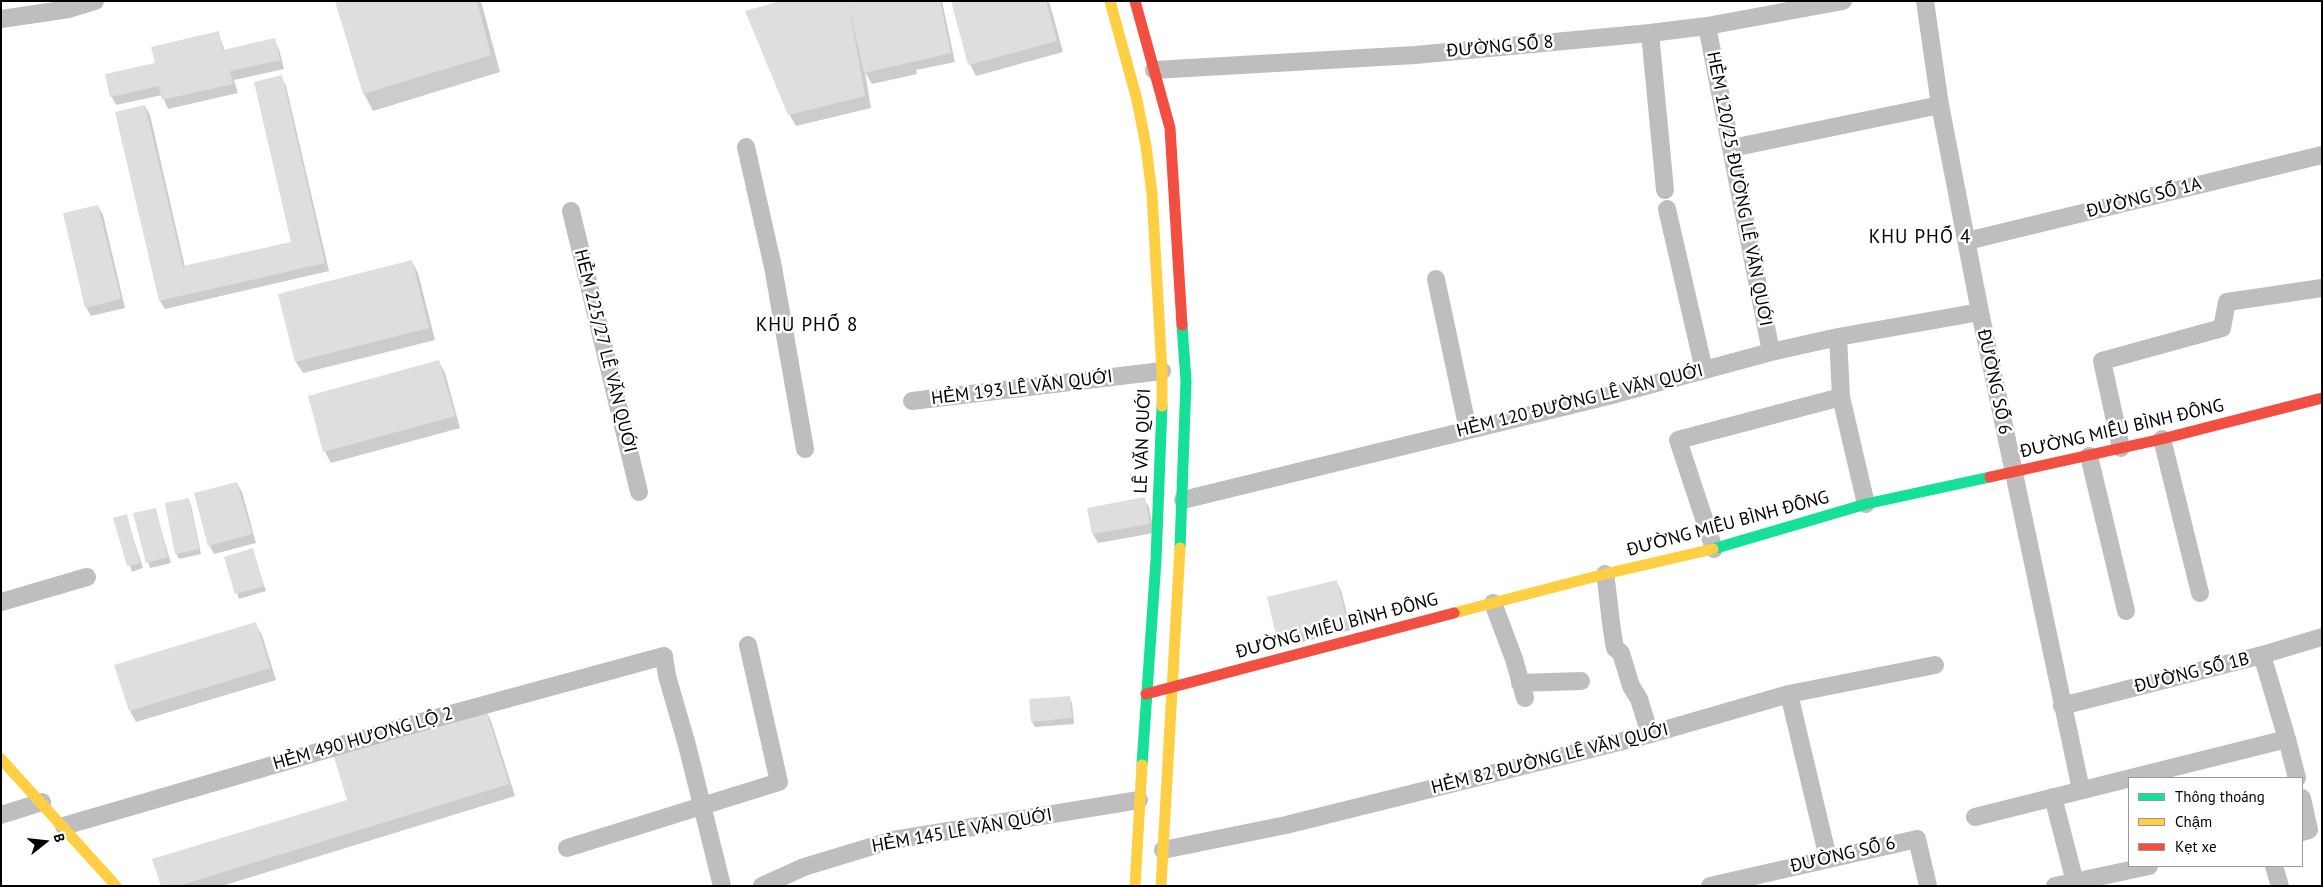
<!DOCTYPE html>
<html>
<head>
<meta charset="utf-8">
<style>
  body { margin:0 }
  #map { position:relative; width:2323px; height:887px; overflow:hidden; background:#fff; font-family:"PT Sans",sans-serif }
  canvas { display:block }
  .frame { position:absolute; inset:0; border:2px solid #000; pointer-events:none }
  .legend { position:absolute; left:2128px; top:777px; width:175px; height:90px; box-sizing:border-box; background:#fff; border:1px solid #999; margin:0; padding:6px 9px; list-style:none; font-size:15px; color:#000 }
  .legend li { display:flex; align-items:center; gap:10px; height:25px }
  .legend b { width:25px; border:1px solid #999 }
  .north { position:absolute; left:20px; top:817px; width:50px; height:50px; -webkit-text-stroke:4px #fff; paint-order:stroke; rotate:74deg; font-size:14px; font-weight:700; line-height:20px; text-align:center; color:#000 }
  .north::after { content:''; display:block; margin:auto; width:18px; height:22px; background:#000; clip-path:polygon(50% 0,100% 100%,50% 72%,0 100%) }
</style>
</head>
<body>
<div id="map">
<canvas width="2323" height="887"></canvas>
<div class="frame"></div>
<ul class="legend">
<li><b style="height:6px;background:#16e098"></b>Thông thoáng</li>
<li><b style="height:6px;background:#ffcf43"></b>Chậm</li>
<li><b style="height:6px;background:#f24e42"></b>Kẹt xe</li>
</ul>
<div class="north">B</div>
</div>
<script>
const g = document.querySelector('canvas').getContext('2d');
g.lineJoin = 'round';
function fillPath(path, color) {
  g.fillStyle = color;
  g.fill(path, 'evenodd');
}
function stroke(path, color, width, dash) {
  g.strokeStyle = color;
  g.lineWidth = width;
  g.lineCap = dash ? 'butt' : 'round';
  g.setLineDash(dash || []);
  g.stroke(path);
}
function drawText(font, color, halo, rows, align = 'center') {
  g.font = font + ' "PT Sans",sans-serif';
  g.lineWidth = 5;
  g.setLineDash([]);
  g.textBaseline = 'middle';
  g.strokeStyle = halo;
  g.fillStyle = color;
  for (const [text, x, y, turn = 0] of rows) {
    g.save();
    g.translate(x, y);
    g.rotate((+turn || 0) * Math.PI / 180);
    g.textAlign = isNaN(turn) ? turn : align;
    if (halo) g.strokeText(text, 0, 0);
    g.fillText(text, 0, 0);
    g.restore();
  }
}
fillPath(new Path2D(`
  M336,1H481L500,72L373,111L364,94Z
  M785,1H942L955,62L916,70L917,74L872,84L865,72L871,108L796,126L789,114Z
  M956,1H1049L1063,52L976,76L970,64Z
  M218,32L225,51L274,40L279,49L284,69L234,80L238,93L168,109L162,95L116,105L111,96L156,64Z
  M281,77L286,86L329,271L165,309L160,301L145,106L150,115L185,267L292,242Z
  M98,206L103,215L125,308L91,316L86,307Z
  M412,262L418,273L435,340L303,373L296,362L279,295Z
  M439,362L445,373L460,428L331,463L325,452Z
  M237,483L242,492L256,543L214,554L209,545Z
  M188,499L191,505L201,554L179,559L176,553Z
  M1144,499L1149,507L1154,533L1098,543L1093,534L1089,509Z
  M155,509L171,563L150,568L134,514Z
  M126,516L143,568L132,572L115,519Z
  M252,549L266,591L239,599L225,557Z
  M1336,581L1341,590L1351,630L1283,647L1278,638Z
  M255,624L262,635L276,680L136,722L130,711Z
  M1069,697L1072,703L1074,724L1035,727L1032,722Z
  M485,709L491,721L515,796L222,886H162L348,801Z`), '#0003');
fillPath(new Path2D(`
  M335,1H477L491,55L363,94Z
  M780,1H848L865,96L788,115L745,11Z
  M848,1H940L951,53L864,73Z
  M951,1H1046L1057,41L968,65Z
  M219,31L223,50L275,38L280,60L230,71L233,84L162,100L159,86L110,97L105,74L155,63L151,47Z
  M282,75L325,263L159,301L115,112L145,105L183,266L291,242L254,82Z
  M98,205L121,299L85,308L63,213Z
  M412,260L429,328L295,362L278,294Z
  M439,360L455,416L323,452L308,396Z
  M237,482L252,534L208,546L194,493Z
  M1145,497L1150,524L1092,534L1087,508Z
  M189,498L199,549L175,554L165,503Z
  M156,508L168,557L146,563L133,513Z
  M127,514L140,563L127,566L113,518Z
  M253,548L264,586L235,594L224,557Z
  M1337,580L1347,621L1277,639L1267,597Z
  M256,622L270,668L129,711L114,665Z
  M1070,696L1072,718L1031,722L1029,699Z
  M485,707L509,784L178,886H161L152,859L347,800L333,754Z`), '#dedede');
stroke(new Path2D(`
  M1925,1L1940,105L1980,312L2081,790
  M1,19L69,9L95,1
  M1707,26L1771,352
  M1650,33L1665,190
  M1154,70L1415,55L1650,33L1707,26L1843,1
  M746,147L773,267L805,449
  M1732,148L1940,105
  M1667,209L1704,370
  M571,211L639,492
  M1967,241L2322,155
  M1436,279L1468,430
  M1838,337L1841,397L1866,504
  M912,401L1162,371
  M2162,439L2200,593
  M2121,448L2102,361L2222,328L2227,302L2322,288
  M2089,456L2126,611
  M1183,500L1608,396L1771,352L1838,337L1980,312
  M1714,549L1678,440L1841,397
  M1605,574C1609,599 1610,624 1615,648L1621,653L1631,686L1639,699L1650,734
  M1,602L87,577
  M1493,603L1514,659L1525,698
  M1520,683L1581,681
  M1789,694L1828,858
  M2062,706L2262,655L2322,637
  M2287,739L2297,778
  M2053,797L2076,886
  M2302,798L2309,830L2302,832
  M1,815L42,802
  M1975,817L2287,739L2262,655
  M64,826L407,726L664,656L667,676L687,745L722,886
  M567,848L779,782L748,645
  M1163,850L1286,825L1647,735L1789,694L1935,665
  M2274,866L2280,886
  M762,886L804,867L893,840L1139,800
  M1710,886L1917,839L1928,886
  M2055,886L2149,866`), '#bebebe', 18);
stroke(new Path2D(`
  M1180,548L1186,381L1182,325
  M1713,549L1866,504L1990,477
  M1142,765L1156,560L1162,406`), '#16e098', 11);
stroke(new Path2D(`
  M1110,1L1137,100L1146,146L1152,194L1162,371V406
  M1454,613L1605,574L1713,549
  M1,759L116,886
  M1135,886L1142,765
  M1161,886L1180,548`), '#ffcf43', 11);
stroke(new Path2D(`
  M1135,1L1170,128L1182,325
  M1990,477L2162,439L2322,398
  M1146,694L1454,613`), '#f24e42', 11);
drawText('18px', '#000', '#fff', [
  ["ĐƯỜNG SỐ 8",1500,47,-5],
  ["HẺM 120/25 ĐƯỜNG LÊ VĂN QUỚI",1739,189,79],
  ["ĐƯỜNG SỐ 1A",2144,198,-14],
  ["HẺM 225/27 LÊ VĂN QUỚI",605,351,76],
  ["ĐƯỜNG SỐ 6",1994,382,78],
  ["HẺM 193 LÊ VĂN QUỚI",1022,388,-7],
  ["HẺM 120 ĐƯỜNG LÊ VĂN QUỚI",1580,401,-14],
  ["ĐƯỜNG MIẾU BÌNH ĐÔNG",2122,429,-13],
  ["LÊ VĂN QUỚI",1143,441,-88],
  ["ĐƯỜNG MIẾU BÌNH ĐÔNG",1728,524,-15],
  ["ĐƯỜNG MIẾU BÌNH ĐÔNG",1337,626,-15],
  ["ĐƯỜNG SỐ 1B",2192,673,-14],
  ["HẺM 490 HƯƠNG LỘ 2",363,739,-16],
  ["HẺM 82 ĐƯỜNG LÊ VĂN QUỚI",1550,759,-14],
  ["HẺM 145 LÊ VĂN QUỚI",962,831,-10],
  ["ĐƯỜNG SỐ 6",1843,855,-13]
]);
g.letterSpacing = '1px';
drawText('19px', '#000', '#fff', [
  ["KHU PHỐ 4",1920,238],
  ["KHU PHỐ 8",807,326]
]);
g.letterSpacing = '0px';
</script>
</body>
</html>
